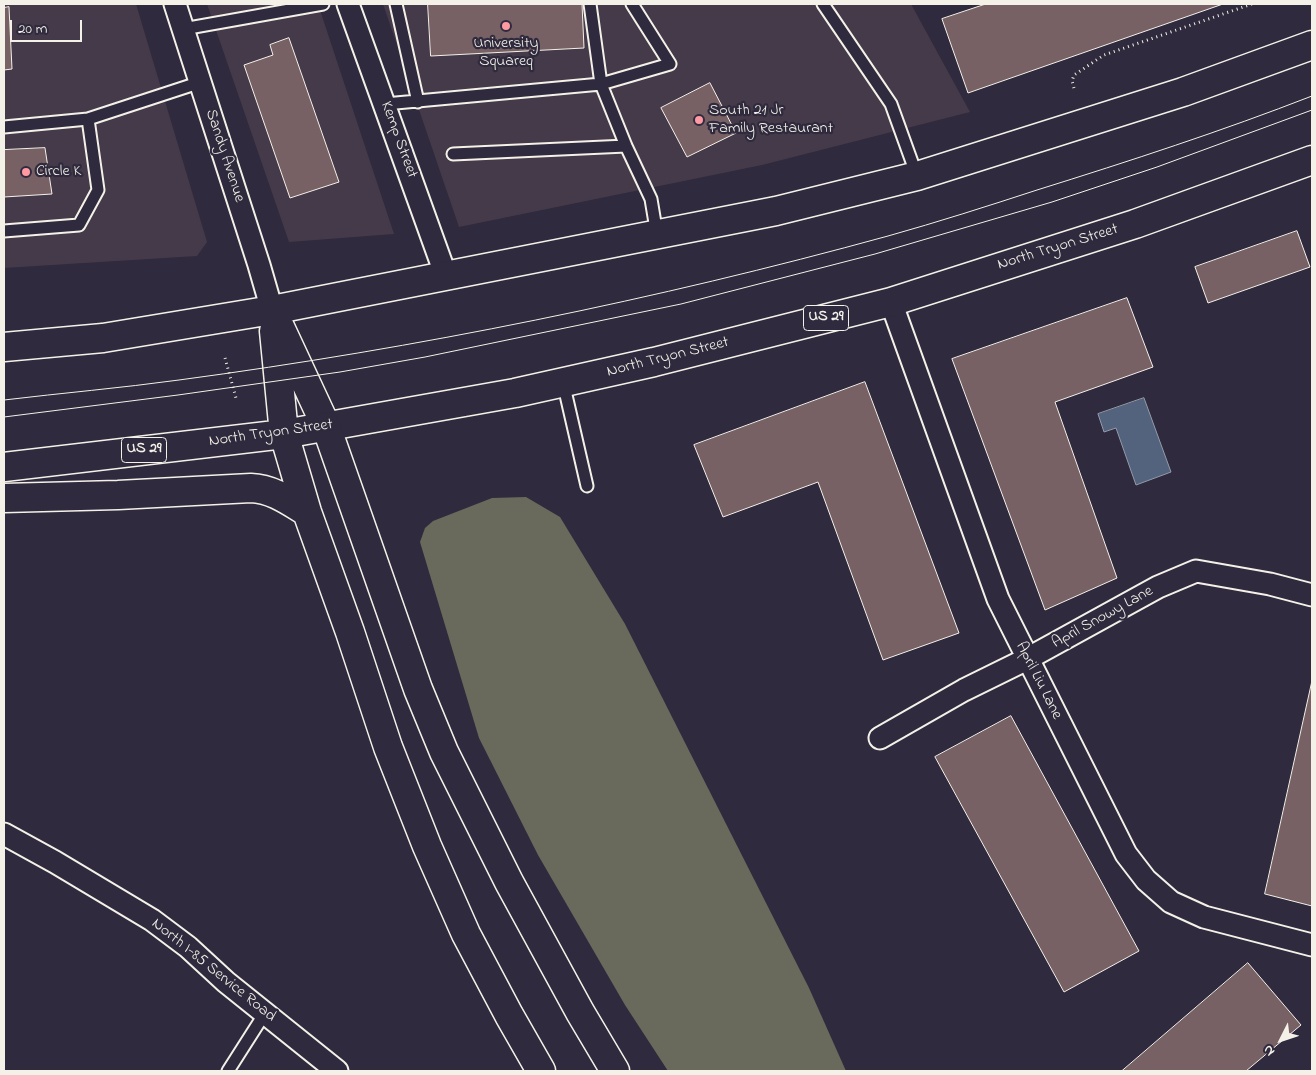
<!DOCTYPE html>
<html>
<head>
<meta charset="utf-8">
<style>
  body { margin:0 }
  #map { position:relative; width:1316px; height:1075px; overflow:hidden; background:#2f2a3d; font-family:"Indie Flower",sans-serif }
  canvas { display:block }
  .frame { position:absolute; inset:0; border:5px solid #f4f1e8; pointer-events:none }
  .north { position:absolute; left:1256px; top:1015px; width:50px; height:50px; -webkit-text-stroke:4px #2f2a3d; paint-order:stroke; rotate:229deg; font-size:14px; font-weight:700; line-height:20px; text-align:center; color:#f4f1e8 }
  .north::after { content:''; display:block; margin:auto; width:18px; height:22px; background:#f4f1e8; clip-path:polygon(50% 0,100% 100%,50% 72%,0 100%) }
  .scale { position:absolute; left:10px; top:20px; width:72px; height:22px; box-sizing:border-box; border:2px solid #f4f1e8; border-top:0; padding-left:6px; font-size:15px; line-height:18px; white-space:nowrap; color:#f4f1e8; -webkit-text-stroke:4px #2f2a3d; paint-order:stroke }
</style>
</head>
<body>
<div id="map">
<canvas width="1316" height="1075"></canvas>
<div class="frame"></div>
<div class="north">N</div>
<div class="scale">20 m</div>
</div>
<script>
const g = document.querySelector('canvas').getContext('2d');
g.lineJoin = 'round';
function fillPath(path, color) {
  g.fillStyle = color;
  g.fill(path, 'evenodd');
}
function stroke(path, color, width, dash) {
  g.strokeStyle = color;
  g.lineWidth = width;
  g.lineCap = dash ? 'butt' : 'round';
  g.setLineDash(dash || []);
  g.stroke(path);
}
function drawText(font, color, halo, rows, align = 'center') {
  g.font = font + ' "Indie Flower",sans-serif';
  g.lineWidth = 4.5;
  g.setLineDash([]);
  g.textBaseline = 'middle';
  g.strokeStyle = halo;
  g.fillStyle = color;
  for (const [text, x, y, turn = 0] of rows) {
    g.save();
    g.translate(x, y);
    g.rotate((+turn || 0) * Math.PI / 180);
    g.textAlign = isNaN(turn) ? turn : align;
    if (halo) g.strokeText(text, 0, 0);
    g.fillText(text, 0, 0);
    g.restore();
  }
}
fillPath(new Path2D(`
  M4,4H136L207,242L197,256L4,268Z
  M207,4H318L394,234L289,242Z
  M383,4H911L970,112L762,165L459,227Z`), '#453a49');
fillPath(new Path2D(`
  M526,497L560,517L625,624L809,988L846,1071H668L625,1005L538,855L479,738L420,542L425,528L433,521L492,498Z`), '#696a5c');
const water = new Path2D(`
  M1144,398L1171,472L1136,485L1116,428L1104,432L1098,414Z`);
fillPath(water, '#53637e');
stroke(water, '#939ca8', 1);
const building = new Path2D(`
  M428,4H582L584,48L431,56Z
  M986,4H1223L968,93L942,19Z
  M9,7L12,69L4,70V8Z
  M289,38L339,182L290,198L244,65L273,55L270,45Z
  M710,83L736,133L687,157L661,108Z
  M45,148L52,194L4,197V150Z
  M1297,231L1310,267L1208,303L1195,267Z
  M1127,298L1153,367L1055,402L1117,578L1045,610L952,359Z
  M865,382L959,633L883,660L818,482L723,517L694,445Z
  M1312,681V906L1265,894Z
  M1011,716L1139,951L1064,992L935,757Z
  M1248,963L1301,1025L1246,1071H1122Z`);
fillPath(building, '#776165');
stroke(building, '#f4f1e8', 1);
const service = new Path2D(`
  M396,4L418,102
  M590,4L601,84L670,64L632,4
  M823,4L891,104L917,176
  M183,29L323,4
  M385,104L601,84L626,146L651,199L657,235
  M4,127L88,119L201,82
  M453,154L626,146
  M4,231L79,225L98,190L88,119
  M563,382L587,486
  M228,1071L265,1013`);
const minor = new Path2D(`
  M175,4L259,265L272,310
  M348,4L446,276
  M891,302L998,599L1126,854L1146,880L1171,902L1204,917L1312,945
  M880,738L964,690L1027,659L1158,587L1196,571L1270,584L1312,595
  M4,834L55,862L152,920L188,947L226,982L337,1071`);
const primary = new Path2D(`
  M272,310L326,426
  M274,331L284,434
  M4,347L103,338L272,310L776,211L917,176L1183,92L1312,45
  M4,467L284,434L515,393L654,362L891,302L1135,224L1312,160`);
const motorway = new Path2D(`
  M326,426L418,689L444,752L509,882L580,1012L615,1071
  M284,434L307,512L350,632L388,747L427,846L466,934L509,1015L541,1071
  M4,498L118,495L251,488C273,489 289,501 307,512`);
stroke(service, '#f4f1e8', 15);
stroke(minor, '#f4f1e8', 25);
stroke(primary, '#f4f1e8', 31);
stroke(motorway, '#f4f1e8', 31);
stroke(new Path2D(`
  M1074,88L1072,81L1074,75L1104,55L1252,4
  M225,358L236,398`), '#f4f1e8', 3, [1, 4]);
stroke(service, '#2f2a3d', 11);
stroke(minor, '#2f2a3d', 21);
stroke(primary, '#2f2a3d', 28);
stroke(motorway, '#2f2a3d', 28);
stroke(new Path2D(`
  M4,400C62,393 121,388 179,380C418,348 655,300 888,236C938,222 988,206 1037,190C1130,161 1222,131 1312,96
  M4,417L178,395L340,372L425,357L681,304L875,254L1052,202L1157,167L1312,110`), '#f4f1e8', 1);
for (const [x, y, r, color] of [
  [506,26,5,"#ff9aa2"],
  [699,120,5,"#ff9aa2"],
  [26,172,5,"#ff9aa2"]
]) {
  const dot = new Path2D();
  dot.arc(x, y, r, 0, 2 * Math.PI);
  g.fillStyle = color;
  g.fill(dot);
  stroke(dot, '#2f2a3d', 2);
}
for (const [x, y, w] of [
  [826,318,45],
  [144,450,45]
]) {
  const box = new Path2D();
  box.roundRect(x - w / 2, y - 12.5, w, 25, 4);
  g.fillStyle = '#2f2a3d';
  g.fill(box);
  stroke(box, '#f4f1e8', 1);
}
drawText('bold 15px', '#f4f1e8', null, [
  ["US 29",826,318],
  ["US 29",144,450]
]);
drawText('16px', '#f4f1e8', '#2f2a3d', [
  ["University",506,44,"center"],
  ["Squareq",506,62,"center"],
  ["South 21 Jr",709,111],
  ["Family Restaurant",709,129],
  ["Circle K",36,172]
], 'left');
drawText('16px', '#f4f1e8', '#2f2a3d', [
  ["Kemp Street",398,140,70],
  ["Sandy Avenue",224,156,72],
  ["North Tryon Street",1058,248,-17],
  ["North Tryon Street",668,358,-14],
  ["North Tryon Street",271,434,-8],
  ["April Snowy Lane",1103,618,-29],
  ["April Liu Lane",1038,681,63],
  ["North I-85 Service Road",213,971,39]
]);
</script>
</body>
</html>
